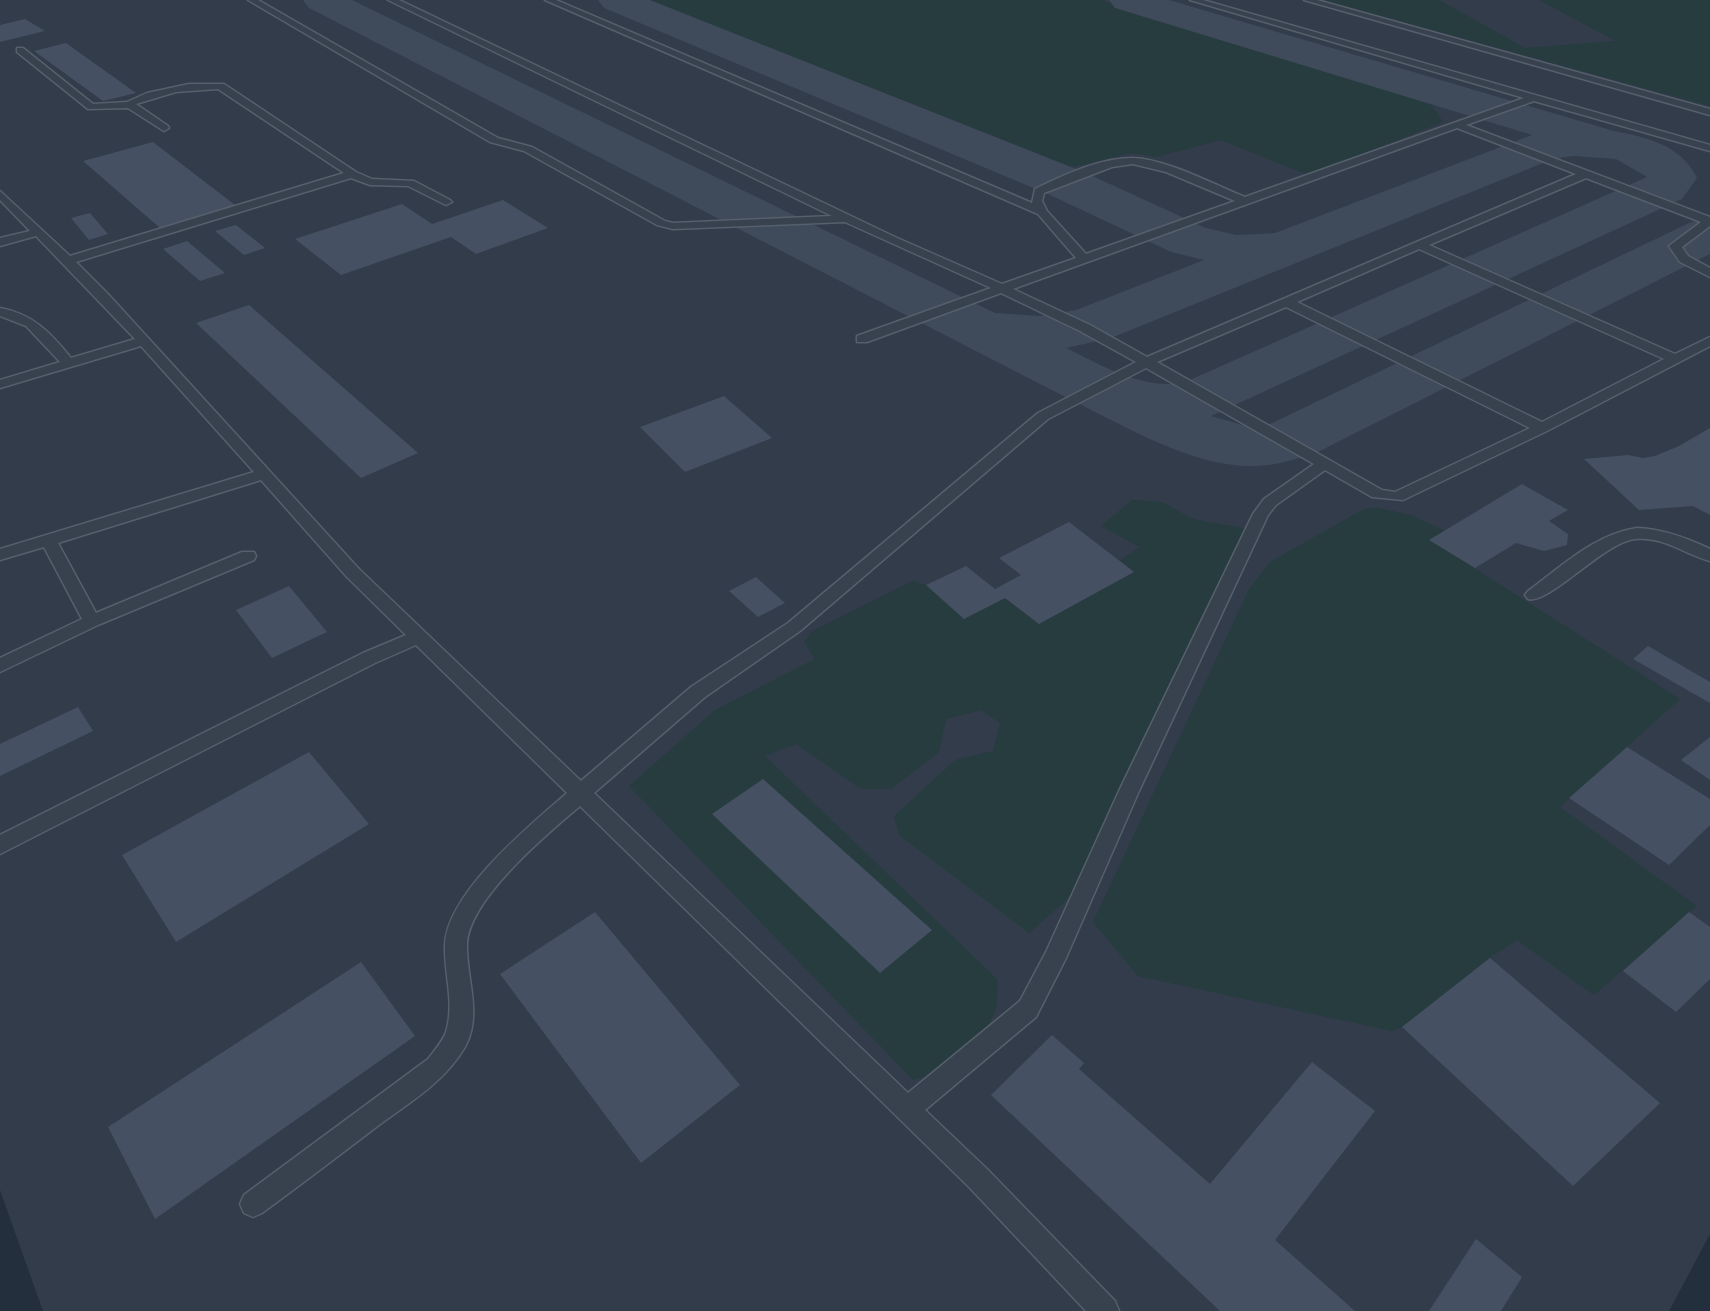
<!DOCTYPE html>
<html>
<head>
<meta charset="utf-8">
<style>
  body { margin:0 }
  canvas { display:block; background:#242f3e }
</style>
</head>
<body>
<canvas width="1710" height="1311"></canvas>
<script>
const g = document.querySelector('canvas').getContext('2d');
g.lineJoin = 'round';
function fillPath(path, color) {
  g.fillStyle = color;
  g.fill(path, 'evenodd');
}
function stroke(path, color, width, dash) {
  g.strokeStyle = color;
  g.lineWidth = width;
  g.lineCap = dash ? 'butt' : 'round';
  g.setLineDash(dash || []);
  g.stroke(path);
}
fillPath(new Path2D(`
  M0,0H1710V1234L1669,1311H43L0,1190Z`), '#323c4b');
fillPath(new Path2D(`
  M650,0H1100L1426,97L1443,122L1308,175L1221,140L1156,157L1132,153L1072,167Z
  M1323,0H1439L1525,48L1616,41L1539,0H1710V106Z
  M1132,500L1162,502L1193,519L1249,529L1068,899L1029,933L899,835L894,816L955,760L993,751L1000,723L981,710L946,719L939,752L891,789H861L796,744L765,756L997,979C997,989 998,1002 995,1011C983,1044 946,1073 913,1080L629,786L715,710L815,659L804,642L812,631L912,581L926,585L964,619L1005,598L1039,624L1134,572L1120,560L1140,547L1101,526Z
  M1378,508L1411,515L1445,531L1430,540L1680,699L1560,807L1697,906L1594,995L1517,940L1489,958L1402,1027L1392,1031L1138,976L1093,922L1249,589L1270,562L1364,509Z`), '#263c3f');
fillPath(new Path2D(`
  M303,0H352L995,313L1041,316L1076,310L1204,260L1171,252L1050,195L604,8L598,0H650L1086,173L1206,228L1236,235L1275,233L1532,135L1115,8L1109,0H1169L1614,131C1647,137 1681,145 1697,178L1682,199L1211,416L1243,425L1270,424L1691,222L1710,217V254L1318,452C1302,457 1285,463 1269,465C1202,474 1130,428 1073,401L309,8ZM1573,156L1616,159L1647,177L1183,383C1139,389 1104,366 1066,348L1111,338L1553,159Z`), '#3f4a5a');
fillPath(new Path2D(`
  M25,19L45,31L0,42V25Z
  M66,43L136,93L103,101L34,51Z
  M153,142L235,205L160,228L83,161Z
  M503,200L548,228L476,254L451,237L341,275L295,239L402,204L432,224Z
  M90,213L108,234L89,240L71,218Z
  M236,225L265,248L244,255L215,231Z
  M187,241L225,273L200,281L163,249Z
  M249,305L418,453L361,478L196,323Z
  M724,396L772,438L685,472L640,427Z
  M1710,428V515L1693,506L1639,510L1584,459L1628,455L1643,458L1655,456L1679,446Z
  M1522,484L1568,510L1549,521L1568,534L1567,545L1544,551L1516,543L1475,568L1429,540Z
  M1069,522L1134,572L1039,624L1005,598L964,619L926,585L966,566L995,589L1021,575L999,558Z
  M756,577L785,603L758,617L729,591Z
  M289,586L327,632L272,658L236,610Z
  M1648,646L1710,682V703L1633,659Z
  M78,707L93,731L0,776V744Z
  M1710,737V780L1681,760Z
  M1627,747L1710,799V825L1669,865L1569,798Z
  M309,752L369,824L176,942L122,855Z
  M763,779L932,930L880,973L712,814Z
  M595,912L740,1085L641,1163L500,974Z
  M1689,912L1710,927V979L1676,1012L1623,971Z
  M1490,958L1660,1103L1573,1186L1402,1027Z
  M361,962L415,1036L155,1219L108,1127Z
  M1052,1035L1084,1063L1079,1069L1210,1184L1312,1062L1375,1111L1275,1240L1355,1311H1220L991,1095Z
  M1476,1239L1522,1277L1501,1311H1429Z`), '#455162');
const service = new Path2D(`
  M248,0H258L498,138L532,147L665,221L673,223L832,216L388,0H399L895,237L1002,284L1076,258L1038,214L545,0H556L1032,203L1035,189C1064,175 1100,158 1132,158C1164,158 1215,185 1245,197L1524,98L1190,0H1203L1710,145V151L1534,101L1466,125L1710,217V226L1682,247L1688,256L1710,268V277L1680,262L1669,246L1701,222L1586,178L1429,245L1675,354L1710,337V346L1547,431L1403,500L1372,497L1325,470L1276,505L1268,515L1139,791L1066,958L1036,1017L925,1110L988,1170L1115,1301L1119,1311H1086L970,1188L580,806C547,834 469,899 467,944C466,978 483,1015 465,1047C444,1083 407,1104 375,1128C337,1157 300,1185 262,1213L253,1217L244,1213L240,1204L244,1195L428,1059C434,1051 443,1041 446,1032C455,1003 444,974 445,945C447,893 530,825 567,793L416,645L375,663L0,854V835L363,653L406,635L347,577L261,480L58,543L96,613L242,552H254L256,556L254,560L98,625L0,672V658L82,619L44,547L0,560V549L254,472L141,346L0,388V380L60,362L26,326L0,316V308C33,314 51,333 71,358L135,339L36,236L0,246V238L30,231L0,200V191L70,256L344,173L218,89L176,92L136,104L168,126L169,128L164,131L128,108L88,109L17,52V48H23L93,104L127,102L147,93L189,84H224L356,172L372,179L414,181L450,200L452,202L446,205L408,186L370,185L351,178L76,262L108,294L359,569L581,781L691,687L788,623L1038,413L1136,362L1080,331L1001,293L867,342H857V336L991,288L845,222L673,229L657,225L524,151L490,142ZM1457,128L1576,174L1147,357L1090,325L1013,289ZM1133,164L1166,172L1235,201L1086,254L1047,211L1042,201L1044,193L1112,167ZM1419,249L1664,359L1542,422L1297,302ZM1286,307L1530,428L1395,492L1382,490L1157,362ZM1146,368L1314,464L1264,499L1253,514L1119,791L1046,952L1020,1001L908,1093L594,793L705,697L800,631L1048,419Z
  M1304,0H1317L1710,109V115Z
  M1637,528C1663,529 1687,538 1710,549V561C1684,554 1664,536 1635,539C1604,542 1549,605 1528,599L1525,595L1528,591C1561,567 1595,534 1637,528Z`);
stroke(service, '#565f6c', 3);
fillPath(service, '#38414e');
</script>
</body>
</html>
